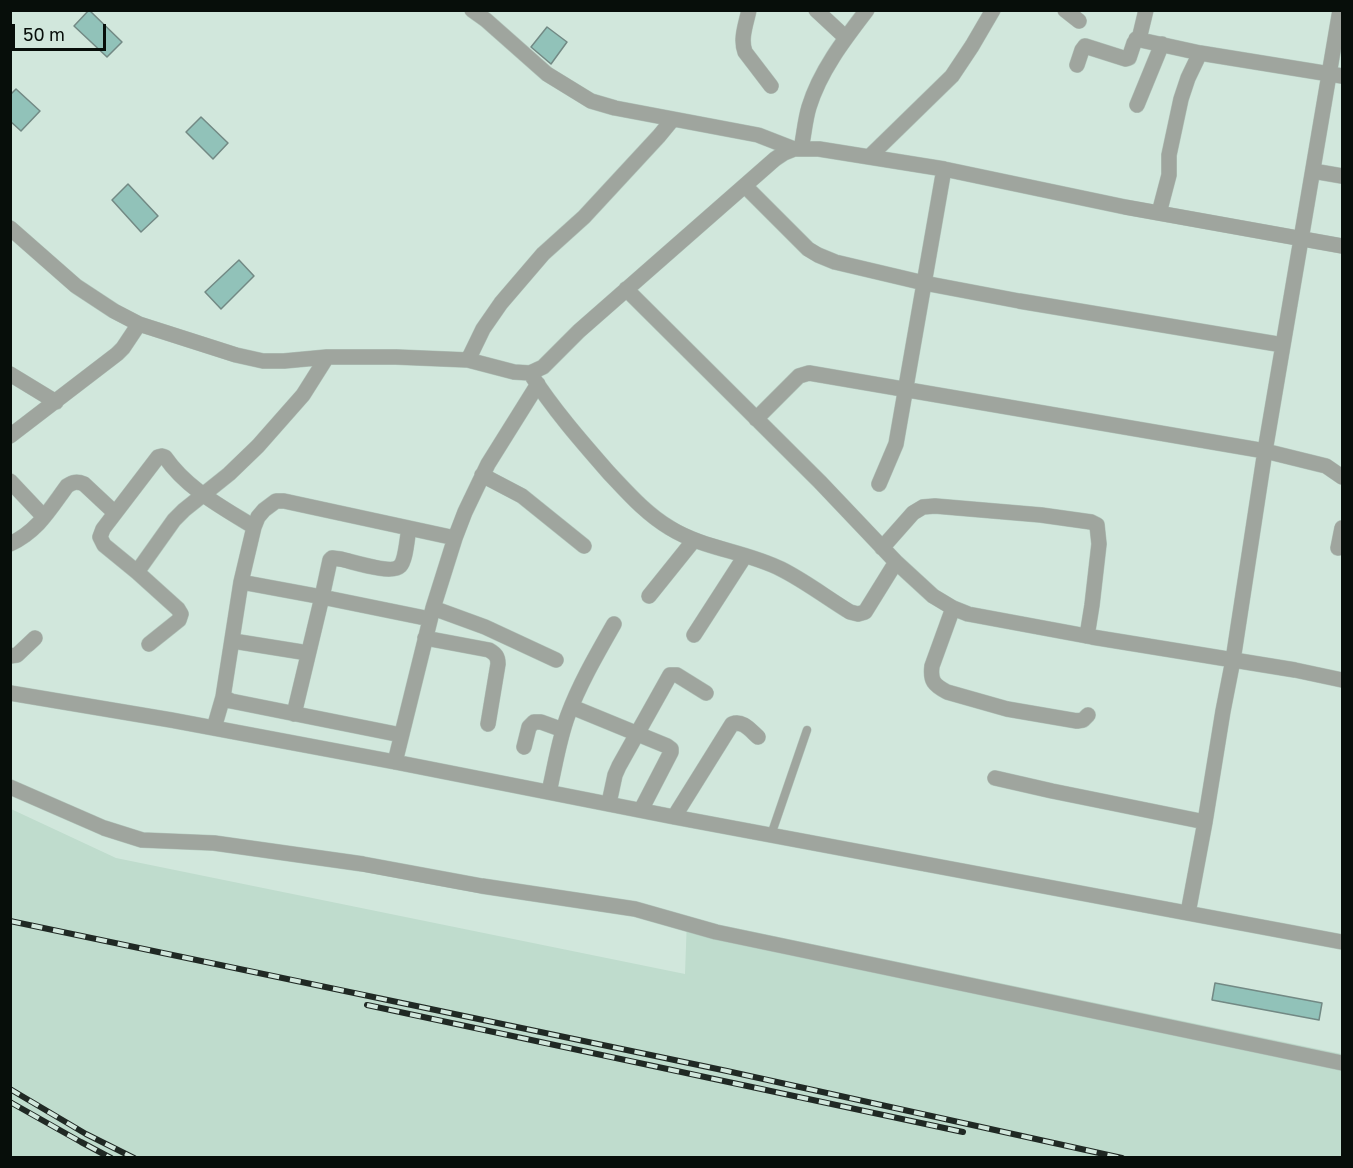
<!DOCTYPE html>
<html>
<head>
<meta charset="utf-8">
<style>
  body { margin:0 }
  #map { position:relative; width:1353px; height:1168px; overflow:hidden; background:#d1e7dc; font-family:"Golos Text",sans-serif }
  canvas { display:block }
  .frame { position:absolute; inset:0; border:12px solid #070e0a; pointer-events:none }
  .scale { position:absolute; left:12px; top:24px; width:94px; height:27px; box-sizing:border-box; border:3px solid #070e0a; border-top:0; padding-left:8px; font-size:18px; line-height:21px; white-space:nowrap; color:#070e0a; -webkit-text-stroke:4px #d1e7dc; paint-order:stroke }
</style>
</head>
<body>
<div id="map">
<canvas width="1353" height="1168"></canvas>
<div class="frame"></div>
<div class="scale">50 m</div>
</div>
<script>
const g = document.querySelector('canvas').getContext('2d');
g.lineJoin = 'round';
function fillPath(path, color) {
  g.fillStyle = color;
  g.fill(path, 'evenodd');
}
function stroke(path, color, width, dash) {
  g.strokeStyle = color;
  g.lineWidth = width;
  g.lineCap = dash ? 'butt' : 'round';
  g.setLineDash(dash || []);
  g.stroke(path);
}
fillPath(new Path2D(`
  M11,809L116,858L685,974L687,918L1342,1054V1157L11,1158Z`), '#bfdccd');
const building = new Path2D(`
  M89,10L122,42L107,57L74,26Z
  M547,27L567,42L551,64L531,47Z
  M16,89L40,111L21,131L10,121V95Z
  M201,117L228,143L213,159L186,132Z
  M128,184L158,216L141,232L112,200Z
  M239,260L254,276L221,309L205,292Z
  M1215,983L1322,1003L1319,1020L1212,1000Z`);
fillPath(building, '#91c2b9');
stroke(building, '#728984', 1.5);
const lane = new Path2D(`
  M771,835L807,730`);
const street = new Path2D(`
  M472,10L486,20L547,74L591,101L615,108L758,135L794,149
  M749,10C746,24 740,39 745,52L771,86
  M816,10L845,37
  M1065,10L1079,21
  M1136,39L1200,53L1342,76
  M1077,65L1082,50L1085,46L1126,59L1129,58L1134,43L1140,35L1146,10
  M1137,105L1162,44
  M801,149C804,135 805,120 809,107C820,71 844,40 867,10
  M869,157L952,76L972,46L993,10
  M1313,171L1342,176
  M745,186L808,249L818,255L835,262L924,283L1019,301L1283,345
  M1159,213L1169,175V155L1181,99L1188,78L1200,53
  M10,228L76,286L114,311L139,324L236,355L263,361H284L327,357H396L468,360L514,372L530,373L543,367L579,331L775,159L784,153L794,149H819L944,169L1125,207L1342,246
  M626,289L820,482L896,562L933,596L953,608L968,614L1092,637L1295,670L1342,680
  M468,360L483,329L501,303L543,254L584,217L659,136L673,119
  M530,373C553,409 581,441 609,473C627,492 646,514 670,528C704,549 745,551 781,569C805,581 827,598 850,612L858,614L865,612L896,562
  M10,374L56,402
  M756,419L799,376L809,373L1265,451L1326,466L1342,477
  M10,436L117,354L123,348L139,324
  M482,475L522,496L584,546
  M10,481L44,517
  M879,484L896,444L944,169
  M10,544C38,531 50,509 67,486C73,482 77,481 84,484L115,513
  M882,548L913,513L923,507L935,506L1041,515L1091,522L1097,525L1099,544L1092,605L1087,636
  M1338,548L1342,528
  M137,572L104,545L100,537L103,529L158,457L162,456L165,457C187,489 222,507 254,527
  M241,582L322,597L330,560L332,558L340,559C351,561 392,575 400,566C406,560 407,537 409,529
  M649,596L694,540
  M433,608L485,627L556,660
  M953,608L932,666C930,681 934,685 947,692L1007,709L1077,721L1083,720L1088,715
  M694,635L745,556
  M425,638L489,650C496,654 498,657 498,664L488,724
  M233,641L308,653
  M149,644L179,620L181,614L178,609L137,572L174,520L184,510L229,474L258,446L303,395L327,357
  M10,656L17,655L35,638
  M10,693L171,720L395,762L674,817L1342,942
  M572,707L667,746L671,749V752L641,810
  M294,714L322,597L430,619
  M214,728L223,697
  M401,735L231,701L223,697L241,582L254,527L258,517L264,510L276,501H284L455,538
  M524,747L529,727L534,722H541L563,730
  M395,762L433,608L455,538L465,512L488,464L538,384
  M995,778L1052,791L1205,822
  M10,787L104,828L142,840L214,843L363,864L482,886L635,909L716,932L1342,1063
  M549,792C555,766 559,739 568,715C580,683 597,654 614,624
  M609,803L615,775L619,766L670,675H677L706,693
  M674,817L732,724C743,720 750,730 758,737
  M1188,913L1205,822L1223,711L1233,660L1265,451L1340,10`);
stroke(lane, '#b1c4ba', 9);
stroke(street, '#b1c4ba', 16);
stroke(lane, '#9fa59e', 8);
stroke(street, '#9fa59e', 15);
const rail = new Path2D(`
  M10,921L727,1071L1122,1158
  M367,1005L963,1132
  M10,1089L86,1134L134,1158
  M10,1102L81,1142L111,1158`);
stroke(rail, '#202924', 6);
stroke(rail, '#d1e7dc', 4, [11]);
</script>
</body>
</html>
